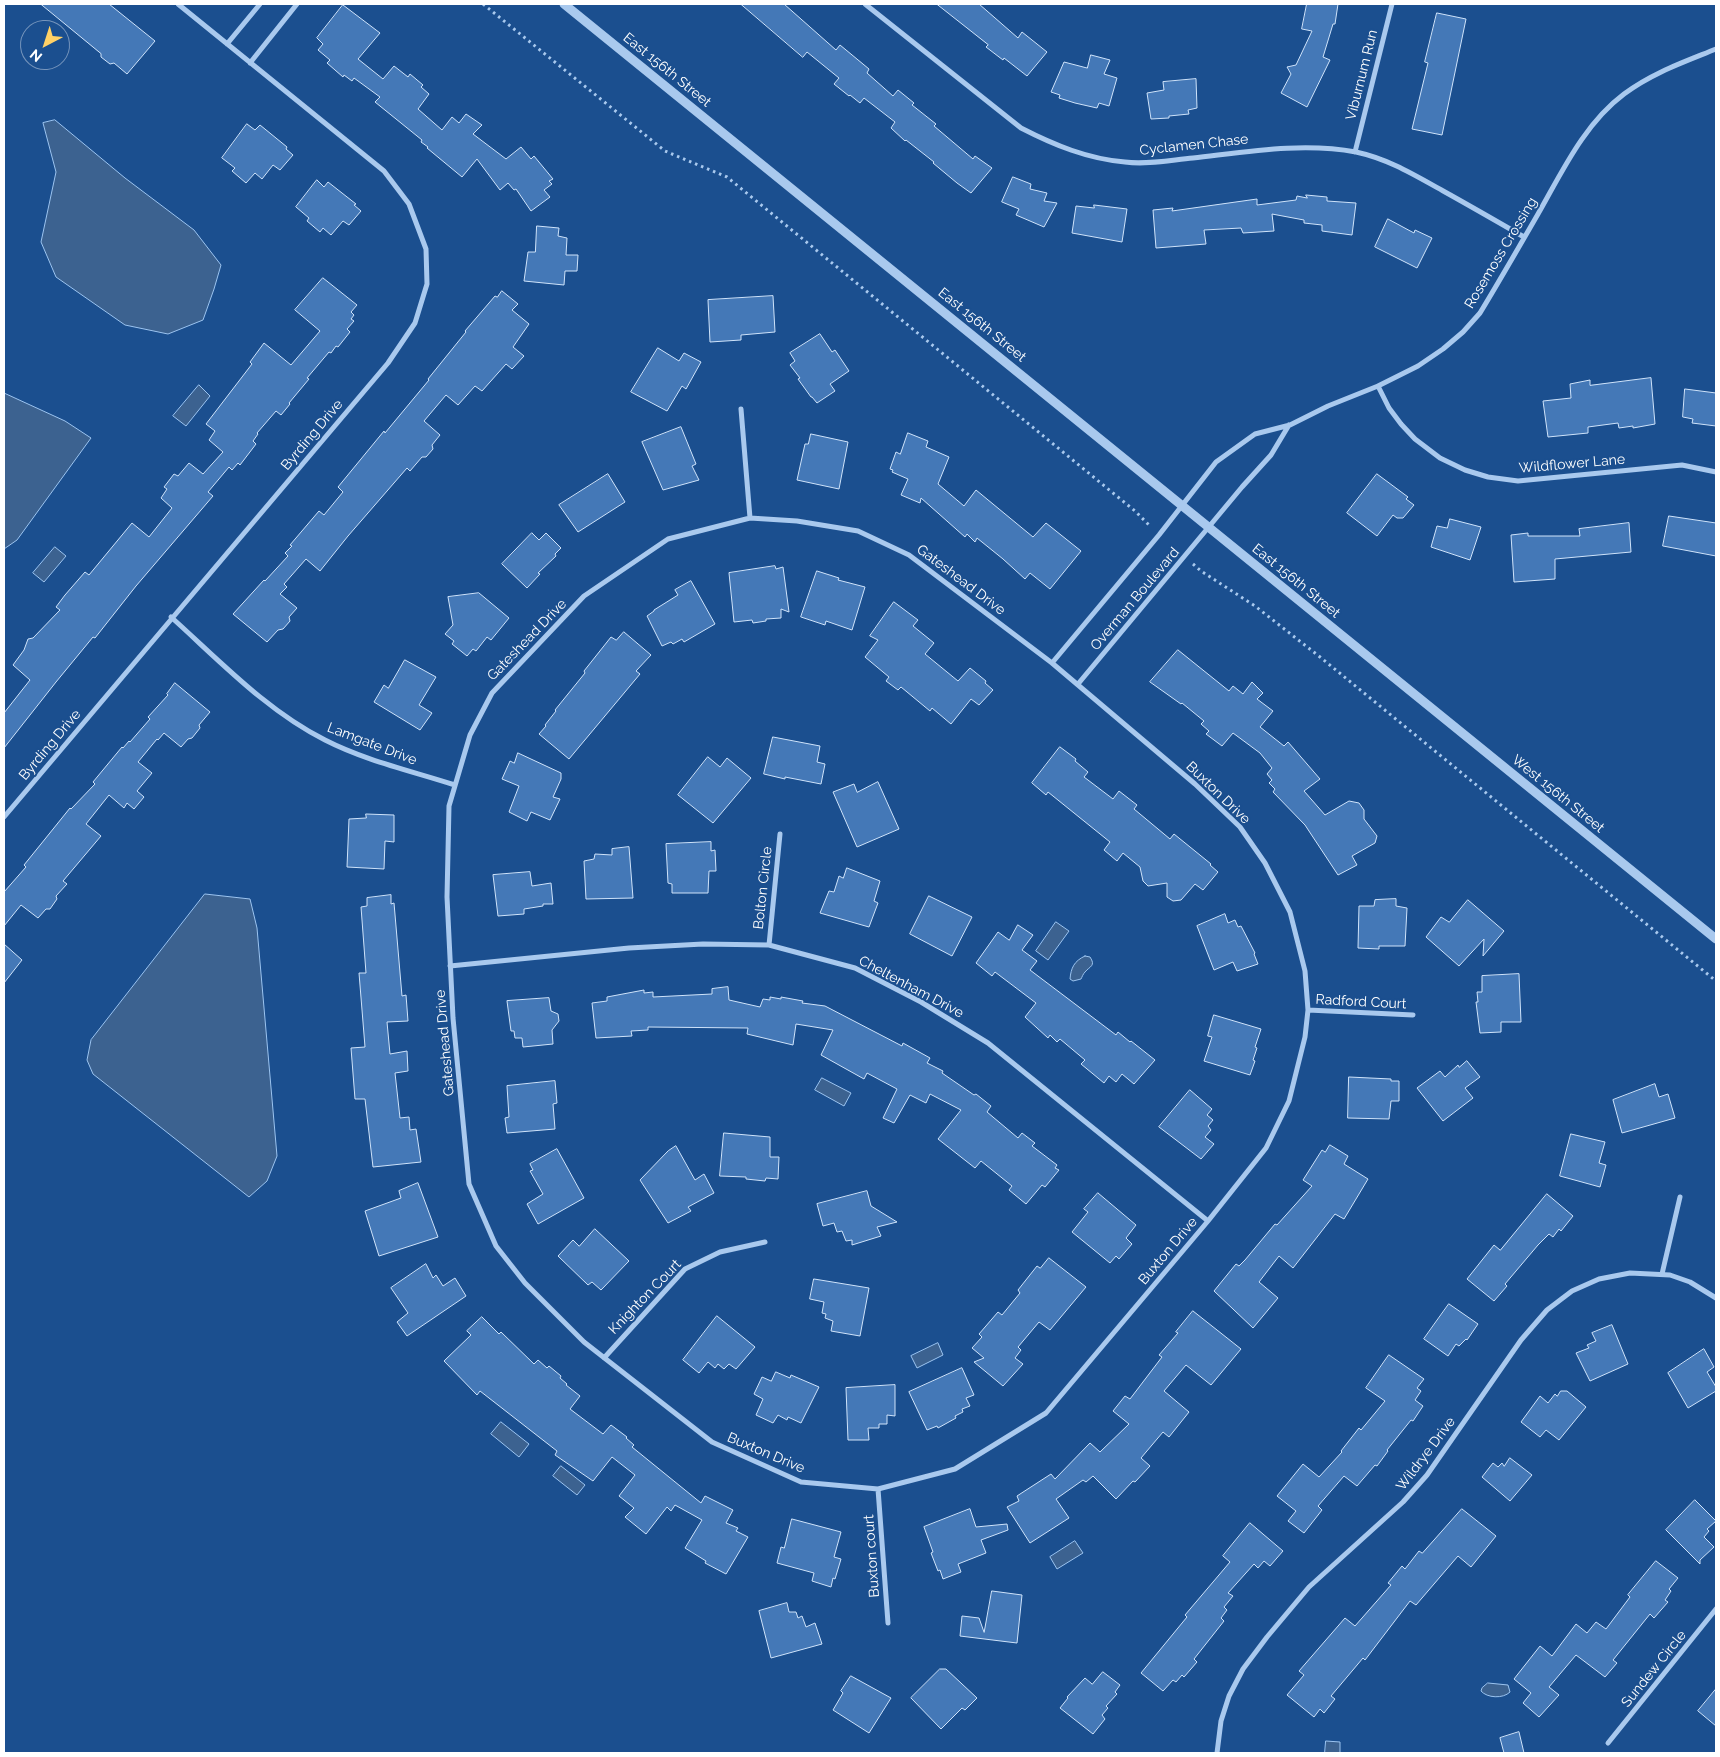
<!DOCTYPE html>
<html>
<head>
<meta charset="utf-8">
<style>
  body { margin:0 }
  #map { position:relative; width:1720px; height:1757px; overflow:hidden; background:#1b4f8f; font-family:Raleway,sans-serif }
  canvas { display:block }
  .frame { position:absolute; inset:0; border:5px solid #fff; pointer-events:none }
  .north { position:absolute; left:20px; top:20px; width:50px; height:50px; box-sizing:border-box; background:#1b4f8f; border:1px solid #7695bc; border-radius:50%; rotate:220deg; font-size:14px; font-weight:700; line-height:20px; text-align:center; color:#fff }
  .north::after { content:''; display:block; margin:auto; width:18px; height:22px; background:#ffd166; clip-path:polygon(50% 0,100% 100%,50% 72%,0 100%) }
</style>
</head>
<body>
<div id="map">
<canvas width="1720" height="1757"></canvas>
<div class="frame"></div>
<div class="north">N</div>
</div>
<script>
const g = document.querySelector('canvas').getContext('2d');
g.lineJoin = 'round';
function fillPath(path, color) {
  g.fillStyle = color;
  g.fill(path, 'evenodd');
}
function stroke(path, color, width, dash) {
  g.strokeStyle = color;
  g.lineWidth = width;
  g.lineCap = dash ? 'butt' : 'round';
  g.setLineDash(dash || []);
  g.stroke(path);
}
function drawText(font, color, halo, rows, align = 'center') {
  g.font = font + ' Raleway,sans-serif';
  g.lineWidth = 4;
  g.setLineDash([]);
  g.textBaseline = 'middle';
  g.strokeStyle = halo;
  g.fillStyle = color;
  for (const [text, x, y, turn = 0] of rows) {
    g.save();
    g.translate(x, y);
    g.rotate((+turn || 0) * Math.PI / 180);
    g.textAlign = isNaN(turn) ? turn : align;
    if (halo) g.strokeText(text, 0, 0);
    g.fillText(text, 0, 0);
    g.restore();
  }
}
const water = new Path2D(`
  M55,120L125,178L194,230L221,265L214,289L203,320L168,334L125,325L56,277L41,242L56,172L43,123Z
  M199,385L210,396L186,426L173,416Z
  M4,393L65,421L91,438L17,540L4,549Z
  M55,547L66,556L44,582L33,573Z
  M205,894L250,899L257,928L277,1156L267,1181L249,1197L93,1074L87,1060L91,1040Z
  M1056,922L1069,931L1048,960L1036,951Z
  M1085,956L1090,957C1096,966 1090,966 1085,972C1083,974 1082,977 1081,979L1073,981L1070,979C1071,968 1074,961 1085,956Z
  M822,1078L851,1093L844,1106L815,1090Z
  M938,1343L943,1355L917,1368L911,1356Z
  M501,1422L529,1444L519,1457L491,1434Z
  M561,1466L585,1485L577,1495L553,1476Z
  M1075,1541L1083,1553L1057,1569L1050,1557Z
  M1488,1683L1508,1685L1510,1692C1503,1699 1487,1698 1481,1691L1482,1688Z
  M1326,1741L1340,1742V1753H1325Z`);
fillPath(water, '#3c6290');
stroke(water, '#9cc4f0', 1);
const building = new Path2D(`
  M41,4H109L155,41L127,74L114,63L110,64L101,57V54Z
  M741,4H784L836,50L840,45L869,69L867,73L893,96L898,90L914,103L912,105L936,124L934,126L973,159L975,156L992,168L971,193L957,183L933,163L934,162L906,140L905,141L891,128L895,122L864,98L860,103L850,95L849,96L834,84L839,78L807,52L803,57Z
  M937,4H979L1018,38L1022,32L1047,52L1027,76L1004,58L1003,60L986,47L988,45Z
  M1307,4H1338L1335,24H1333L1323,57L1330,60L1307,107L1281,93L1291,74L1287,67L1296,65L1312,31L1302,29Z
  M343,5L380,33L358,59L383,79L394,66L408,77L410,74L423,85L421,87L429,94L418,109L442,130L452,117L459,123L466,114L482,125L473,134L506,159L521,147L531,159L534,156L553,179L549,181L552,184L544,190L550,197L531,211L516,189L514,190L508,183L500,190L477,159L462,177L427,148L428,147L421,142L422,140L375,102L380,97L354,78L352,81L344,75L343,77L327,63L330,60L318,50L323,44L317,38Z
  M1437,13L1466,19L1442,135L1412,129L1428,63L1425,62Z
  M1091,55L1110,60L1104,74L1117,78L1109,106L1099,103L1097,108L1075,103L1059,98L1060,95L1051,92L1064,62L1087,68Z
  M1196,79L1197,108L1188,110L1189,114L1169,116V118L1151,119L1147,93L1164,90L1163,82Z
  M247,124L255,130L260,125L287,147L286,149L293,155L280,170L273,165L262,179L255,173L246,183L232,171L235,168L222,158Z
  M1013,177L1031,184L1030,189L1047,193L1044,201L1057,203L1044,227L1016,215L1019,209L1002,202Z
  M317,180L324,187L328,182L356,204L354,205L361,211L349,225L343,221L331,235L323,228L320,232L307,221L309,218L296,207Z
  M1306,195L1327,197V201L1356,203L1352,235L1322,231V225L1304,223V220L1272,214L1274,231L1243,233L1241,228L1204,230L1206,244L1156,248L1153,210L1173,208L1172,211L1257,199V205L1296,200L1297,196L1307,198Z
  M1094,205L1127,209L1122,242L1072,233L1076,206L1094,208Z
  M1388,219L1414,233L1415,230L1432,238L1417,268L1375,247Z
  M537,226L559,228L558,236L567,238L566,255H578L577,271H565L564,285L524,281L528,252H535Z
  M323,278L357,305L351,312L354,315L351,319L354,321L347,329L350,332L338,347L336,346L331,353L329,352L307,378L309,379L289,403L290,404L281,415L276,411L257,433L258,434L253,441L256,444L240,465L238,463L232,470L229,467L208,492L213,496L136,586L95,638L93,637L56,682L4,748V713L30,680L13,665L24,650L28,639L33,638L60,610L56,607L65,595L85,572L89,575L132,523L149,537L172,508L161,498L167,489L164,487L174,474L178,476L189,463L203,474L223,452L209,440L215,431L206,424L252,364L250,362L264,343L291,365L320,331L295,310Z
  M502,291L518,304L512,310L529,324L513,347L524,356L512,369L506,364L482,391L475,386L458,405L446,395L424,421L440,435L432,445L433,449L426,457H422L410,471L407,468L348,536L320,571L306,559L284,584L287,587L280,594L297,608L289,617L290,621L283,629L278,630L267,642L233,614L264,580L265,581L288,556L285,553L292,546L290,545L319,511L324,515L343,492L338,487L384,431L385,433L429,380L428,379L466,332L465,331L495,296L497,297Z
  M773,296L775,332L741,335V340L710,342L708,300Z
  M820,334L832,352L835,350L849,371L830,384L835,391L817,403L812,397H811L798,379L800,378L790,365L795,361L790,353Z
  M658,348L679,361L684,353L701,362L686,389L682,386L667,411L631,392Z
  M1651,378L1655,424L1633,428V426L1619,428L1618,423L1588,427V433L1548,437L1543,401L1571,398L1570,384L1590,380V385Z
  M1685,389L1716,393V426L1692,423L1693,419L1683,417Z
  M681,427L696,464L692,466L699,480L663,490L642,442Z
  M908,433L928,441L926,447L949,457L938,484L964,506L976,490L1033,537L1046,523L1081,551L1050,589L1030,573L1025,579L1003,559L977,538L975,542L967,534L965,537L921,498L920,503L901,495L908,479L892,472L893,470L890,469L896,452L900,454Z
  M811,434L848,442L839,489L797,480L805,444H808Z
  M608,474L625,502L578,532L559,505Z
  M1377,474L1408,497L1406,499L1414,505L1403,518H1397L1393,515L1377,536L1347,513Z
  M1669,516L1716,523V556L1663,546Z
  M1450,519L1481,527L1470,560L1431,547L1437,526L1447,528Z
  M1629,523L1631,552L1555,559V579L1514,582L1511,535L1528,533V536H1580L1579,529Z
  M532,533L539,540L546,533L561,548L555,554L556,556L538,573L540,574L527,588L502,564Z
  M775,566L776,569L783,567L789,612L781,609V618L766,619V621L753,623L752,620L734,622L729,573Z
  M817,571L839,578L838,580L865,587L852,630L826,621L825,625L801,617Z
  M691,581L715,624L684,642L682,639L673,644L671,642L662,646L647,616L654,611V610L678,595L675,590Z
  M479,593L509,618L491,640L487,637L476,651L473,649L467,656L452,644L454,641L445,634L453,625L448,597Z
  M894,602L918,620L913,626L934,643L925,654L958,681L970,668L986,681L985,683L993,690L979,705L971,699L951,724L932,708L930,711L901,687L898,690L886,681L889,677L865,657L878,640L870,636Z
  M624,632L651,655L636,671L640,674L569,759L539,734L546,726L545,725L556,711L555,710L585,673L584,671L611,637L616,640Z
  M1178,650L1229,691L1233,686L1243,694L1252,682L1263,693L1257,699L1273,711L1260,727L1284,746L1288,742L1320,779L1304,791L1325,815L1349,801L1359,803L1364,810V819L1377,836L1375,843L1352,856L1357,865L1338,875L1305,825L1273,792L1275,789L1269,783L1272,780L1267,774L1272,768L1260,753L1233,733L1222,746L1206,734L1209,731L1201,724L1204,721L1182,703L1181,704L1150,682Z
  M405,660L436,677L419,705L432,713L420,730L374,702L384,685L388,688Z
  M175,683L210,712L199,725L200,728L192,738L188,739L181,747L164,733L158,740L157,739L138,762L152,773L137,791L144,797L134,809L127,803L124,808L109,795L86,824L101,836L63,881L67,884L56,896L57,899L50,909H46L38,918L21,905L4,926V892L26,867L24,865L41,844L70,808L71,809L95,784L93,782L122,747L123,748L129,741L130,742L150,719L148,717L168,695L167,694Z
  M773,737L820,746L817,762L825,764L821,784L785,777V779L764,774Z
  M1060,747L1076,759L1075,761L1088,772L1084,777L1113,799L1119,791L1137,805L1134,809L1170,839L1174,834L1211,864L1210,865L1218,872L1203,890L1195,884L1181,900L1173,901L1167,897V883L1148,886L1143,881L1140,867L1123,853L1117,861L1104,850L1110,842L1048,792L1046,795L1032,783Z
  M518,753L561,773V779L553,797L560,799L550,820L531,812L527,821L509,812L519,786L502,779L510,761L514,763Z
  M708,757L720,767L727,758L751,778L713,823L678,795Z
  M878,782L899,829L857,847L833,792L854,784L857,792Z
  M366,814L394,815V842L385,841L384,869L347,867L349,819L366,818Z
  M711,842V851L715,850L716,871H709L708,893H672V884L668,883L666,844Z
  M629,847L633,898L586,899L584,861L594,859L595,854L612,855V849Z
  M847,868L880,881L874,901L878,903L869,927L820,913L829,891L834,892L839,876L843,878Z
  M530,872L532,886L551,883L553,904H543V906L524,909V914L498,916L493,875Z
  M391,895V904L394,903L402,996L406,995L408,1021L387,1022L390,1054L407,1051L408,1071L395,1073L400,1118L409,1117L410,1130L416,1129L421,1162L373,1167L365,1099H355L351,1048L365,1047L359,973H366L361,907L367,906V898Z
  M929,896L972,917L952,956L910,934Z
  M1396,899V906L1407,908L1405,946H1379V949L1358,948L1359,906H1374L1375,900Z
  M1468,900L1504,931L1483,956L1484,939L1459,966L1426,937L1441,917L1449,922Z
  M1225,914L1228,923L1235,920L1238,927L1241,926L1255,953L1254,954L1258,964L1237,971L1233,962L1214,970L1197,926Z
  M1018,925L1033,935L1022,950L1037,961L1030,970L1116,1035L1118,1032L1130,1042L1131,1041L1155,1060L1134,1084L1122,1074L1116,1082L1109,1076L1104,1083L1081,1064L1085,1060L1060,1039L1057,1042L1050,1035L1048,1038L1025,1017L1036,1003L995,972L992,976L976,963L998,932L1009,940Z
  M4,944L22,960L4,983Z
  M1519,974L1521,1022H1501V1032L1480,1033L1476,1002H1478L1477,992H1482V976Z
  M728,987L729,1000L760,1007L763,999L770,1000V997L781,999V997L803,1001L802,1003L825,1006L902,1046L903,1043L930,1058L927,1063L943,1071L942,1073L974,1095L976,1094L991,1106L987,1112L1018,1138L1022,1133L1035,1143L1032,1146L1057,1165L1055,1168L1059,1170L1045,1187L1042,1185L1026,1204L1009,1190L1012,1186L981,1161L975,1168L938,1139L961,1110L930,1094L926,1103L910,1095L894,1123L883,1118L897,1089L867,1073L864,1079L821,1055L833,1030L796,1024L793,1045L747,1034L748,1028L648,1027V1030L631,1031L632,1036L596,1038L592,1003L607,1001V997L644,990V993L653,992V997L712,994V989Z
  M549,998L551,1011L558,1014L559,1021L552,1030L553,1044L523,1047L522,1038H515L514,1031H511L507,1001Z
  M1214,1015L1261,1029L1255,1047L1257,1048L1253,1060L1255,1061L1250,1075L1204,1061L1212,1037L1208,1036Z
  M1467,1061L1480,1077L1465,1088L1473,1098L1443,1121L1417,1088L1440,1071L1445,1077L1458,1065L1459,1067Z
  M1349,1077L1391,1079V1081H1399V1101H1391L1389,1119L1348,1118Z
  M555,1081L557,1103L553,1104L555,1129L507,1133L505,1118L509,1117L507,1086Z
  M1655,1084L1659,1097L1668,1094L1675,1118L1622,1133L1613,1100Z
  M1190,1090L1212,1109L1207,1115L1213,1120L1208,1126L1211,1130L1205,1137L1214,1144L1201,1159L1159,1127Z
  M724,1133L770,1137V1157H779L778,1179L766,1178L765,1181L746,1179V1177L720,1176Z
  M1571,1134L1605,1142L1599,1163L1606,1165L1600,1187L1560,1176Z
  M1330,1145L1348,1156L1344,1164L1368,1179L1344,1219L1335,1214L1293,1268L1279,1256L1259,1282L1278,1298L1253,1328L1214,1291L1236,1264L1239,1266L1245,1260L1275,1224L1277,1225L1312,1186L1303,1180L1322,1150L1325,1152Z
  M676,1146L695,1180L704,1174L714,1193L688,1207L691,1211L668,1223L640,1180L668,1151Z
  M557,1149L584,1198L538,1224L527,1204L543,1194L530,1171L533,1170L530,1164Z
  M418,1183L438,1237L379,1256L365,1211L401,1198L399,1191Z
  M867,1191L871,1206L897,1222L877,1227L881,1236L852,1245V1240L846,1241L842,1231L837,1232L834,1223L823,1226L817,1204Z
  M1098,1193L1136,1225L1126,1238L1132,1244L1119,1259L1116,1256L1110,1263L1072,1232L1088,1212L1084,1209Z
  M1547,1194L1573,1216L1561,1231L1559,1229L1553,1237L1549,1234L1538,1245L1505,1284L1507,1286L1494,1301L1467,1279L1494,1245L1500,1250Z
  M595,1229L629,1261L601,1290L592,1282L588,1285L558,1256L573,1240L579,1246Z
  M1049,1258L1086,1287L1050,1330L1039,1322L1018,1347L1021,1350L1015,1358L1023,1364L1003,1386L974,1362L984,1358L972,1348L982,1337L979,1334L998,1312L1002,1315L1020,1293L1018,1290L1037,1266L1040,1268Z
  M426,1264L433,1278L436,1275L443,1286L455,1278L466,1296L407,1336L397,1322L408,1313L391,1288Z
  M814,1279L869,1288L860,1336L831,1331L833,1321L825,1318L826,1314L822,1313L824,1302L810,1299Z
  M1449,1304L1478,1324L1467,1340L1466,1339L1459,1346L1456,1344L1448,1356L1424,1339Z
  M1193,1311L1241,1349L1211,1385L1186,1365L1164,1391L1189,1412L1169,1437L1163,1432L1141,1458L1150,1466L1135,1482L1133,1481L1116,1499L1093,1476L1086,1482L1083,1480L1056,1499L1069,1518L1030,1543L1007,1507L1019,1501L1017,1496L1051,1474L1055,1479L1090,1443L1100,1452L1129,1424L1113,1411L1125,1396L1130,1399L1162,1357L1159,1355L1178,1333L1176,1332Z
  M717,1316L755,1347L736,1369L729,1364L724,1369L718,1364L715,1368L708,1362L699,1373L683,1360Z
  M482,1317L499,1334L501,1332L534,1364L538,1360L547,1368L549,1366L561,1376L560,1378L567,1384L566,1385L580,1396L570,1409L603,1434L611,1425L627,1437L626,1438L634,1445L632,1447L701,1503L705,1496L733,1510L726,1523L738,1528L736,1531L748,1537L726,1574L705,1563L706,1561L685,1548L702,1520L675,1505L671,1511L667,1507L646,1534L625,1517L634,1508L619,1496L635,1475L612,1457L593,1481L555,1455L557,1451L480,1391L477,1395L444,1361L471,1335L467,1331Z
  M1612,1325L1628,1364L1590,1381L1576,1353L1589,1348L1587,1345L1596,1341L1592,1333Z
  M1704,1349L1714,1367L1707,1372L1716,1387V1391L1688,1408L1668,1373Z
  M1389,1355L1424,1379L1417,1388L1421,1391L1415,1400L1423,1406L1413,1421L1411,1420L1387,1450L1388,1451L1377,1466L1375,1465L1357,1486L1344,1476L1318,1506L1322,1510L1304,1533L1288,1521L1296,1511L1277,1496L1303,1464L1319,1477L1342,1452L1341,1451L1359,1428L1361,1430L1385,1401L1366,1388Z
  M962,1368L974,1395L966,1398L970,1406L962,1409L963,1412L955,1416L956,1418L938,1428L937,1426L927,1430L909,1392Z
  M776,1372L790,1378L791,1375L819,1387L801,1423L788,1417L787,1420L778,1415L773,1423L756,1415L763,1399L754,1394L762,1377L771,1381Z
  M895,1385V1416L887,1415V1424H879V1428H868L869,1440H848L846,1388Z
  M1561,1391H1567L1586,1407L1559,1440L1546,1430L1540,1437L1521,1422L1540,1396L1548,1403L1555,1394L1557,1396Z
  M1510,1458L1532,1475L1510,1501L1482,1477L1493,1463L1498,1467L1502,1463L1504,1466Z
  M1695,1500L1716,1521L1707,1529L1709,1531L1704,1537L1714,1547L1700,1560V1564L1666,1530Z
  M970,1509L976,1527L1007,1524L1008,1530L981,1540L986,1553L958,1564L961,1572L943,1579L940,1570L938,1571L931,1553L933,1552L924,1527Z
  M1462,1509L1496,1536L1471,1567L1458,1556L1416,1605L1410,1601L1365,1660L1363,1658L1331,1696L1335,1699L1324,1713L1320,1709L1314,1717L1287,1695L1304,1675L1299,1671L1345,1618L1355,1626L1391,1585L1388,1583L1402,1566L1405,1569L1419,1551L1422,1553Z
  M792,1519L841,1532L834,1557L841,1559L835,1579L833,1578L831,1587L812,1581L814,1573L777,1563L781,1547L784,1548Z
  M1250,1523L1283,1551L1270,1566L1264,1561L1258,1568L1254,1564L1228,1593L1233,1596L1224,1607L1227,1610L1221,1618L1224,1621L1194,1659L1197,1662L1184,1677L1182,1675L1176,1682L1173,1680L1163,1691L1141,1673L1187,1617L1185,1615L1230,1562L1223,1556Z
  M1656,1561L1678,1578L1669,1589L1671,1591L1665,1600L1668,1602L1654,1618L1650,1614L1613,1660L1617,1663L1605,1677L1576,1655L1549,1687L1559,1695L1539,1717L1523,1703L1531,1693L1514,1679L1540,1646L1552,1656L1576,1624L1587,1633L1596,1622L1606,1629L1630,1597L1628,1595Z
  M992,1591L1022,1595L1017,1643L960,1636L962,1616L979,1618L984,1632Z
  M787,1603L789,1612H796L798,1618L802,1616L806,1627L815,1623L822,1644L771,1658L759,1611Z
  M940,1669H946L977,1698L965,1710L962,1708L941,1729L911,1698Z
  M1103,1672L1120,1685L1115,1692L1117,1694L1106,1706L1108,1708L1102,1715L1105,1719L1093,1734L1060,1708L1068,1698L1067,1697L1085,1678L1092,1684Z
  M851,1676L891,1698L869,1733L833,1710L843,1693L841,1691Z
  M1716,1689V1726L1698,1711Z
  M1519,1732L1524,1753H1504L1500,1738Z`);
fillPath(building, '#4478b7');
stroke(building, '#cfe3fa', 1);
stroke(new Path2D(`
  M483,4L665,151L727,177L1135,511L1151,527
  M1193,564L1201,571L1255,606L1320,657L1716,981`), '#a9c9ee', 3, [2.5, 4]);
stroke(new Path2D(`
  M865,4L1021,128C1054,145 1088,159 1125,162C1147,165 1171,160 1193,158C1246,152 1302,142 1356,152C1389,159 1416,176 1445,192C1472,207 1498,222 1524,237
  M227,44L260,4
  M250,63L297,4
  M1355,152L1392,4
  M1378,386L1389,408L1401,424L1415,439L1440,458L1465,470L1488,477L1518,481L1682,465L1716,472
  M741,409L750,518
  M750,518L797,521L858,531L909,555L1052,663L1195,784L1240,827L1265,863L1290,912L1305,971L1308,1010L1305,1037L1289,1101L1266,1148L1208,1221L1046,1413L955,1469L878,1489L801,1482L712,1442L584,1342L525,1283L496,1246L469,1184L453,1018L447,897L449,806L470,735L492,693L584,596L668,539Z
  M171,617C220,661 267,711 325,740C366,761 412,771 455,785
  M1052,663L1159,535L1216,462L1255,434L1290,425L1328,406L1378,386L1418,366L1443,349L1463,332L1480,313C1500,280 1519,247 1538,214C1562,172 1584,124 1624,94C1652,73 1684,62 1716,49
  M1078,684L1242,487L1271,455L1289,425
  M4,817L388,363L415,323L427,284L426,249L409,204L384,171L178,4
  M769,945L780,834
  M450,966L629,948L703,944L769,945L855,968L921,1002L988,1043L1208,1221
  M1308,1010L1413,1015
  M1662,1274L1680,1197
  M604,1358L685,1269L720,1252L765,1242
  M878,1489L888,1623
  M1608,1743L1716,1609
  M1217,1753L1221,1721L1229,1696L1243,1669L1267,1637L1309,1587L1403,1502L1427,1475L1521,1340L1547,1310L1572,1291L1599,1279L1630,1273L1670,1275L1690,1282L1716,1298`), '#a9c9ee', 5);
stroke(new Path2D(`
  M564,4L1716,939`), '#a9c9ee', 9);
drawText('14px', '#fff', '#1b4f8f', [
  ["East 156th Street",667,70,39],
  ["Viburnum Run",1362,75,-76],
  ["Cyclamen Chase",1194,145,-6],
  ["Rosemoss Crossing",1501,253,-59],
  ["East 156th Street",982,325,39],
  ["Byrding Drive",312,435,-50],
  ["Wildflower Lane",1572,464,-5],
  ["Gateshead Drive",961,580,37],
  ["East 156th Street",1296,581,39],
  ["Overman Boulevard",1135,599,-50],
  ["Gateshead Drive",527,640,-46],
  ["Lamgate Drive",372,744,21],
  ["Byrding Drive",50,745,-50],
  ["Buxton Drive",1218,793,44],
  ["West 156th Street",1558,794,39],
  ["Bolton Circle",763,888,-84],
  ["Cheltenham Drive",911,987,28],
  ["Radford Court",1361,1002,3],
  ["Gateshead Drive",445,1043,-95],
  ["Buxton Drive",1168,1251,-50],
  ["Knighton Court",645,1297,-46],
  ["Buxton Drive",766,1453,23],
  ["Wildrye Drive",1426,1454,-53],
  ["Buxton court",872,1556,-94],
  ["Sundew Circle",1654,1669,-51]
]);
</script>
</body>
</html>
